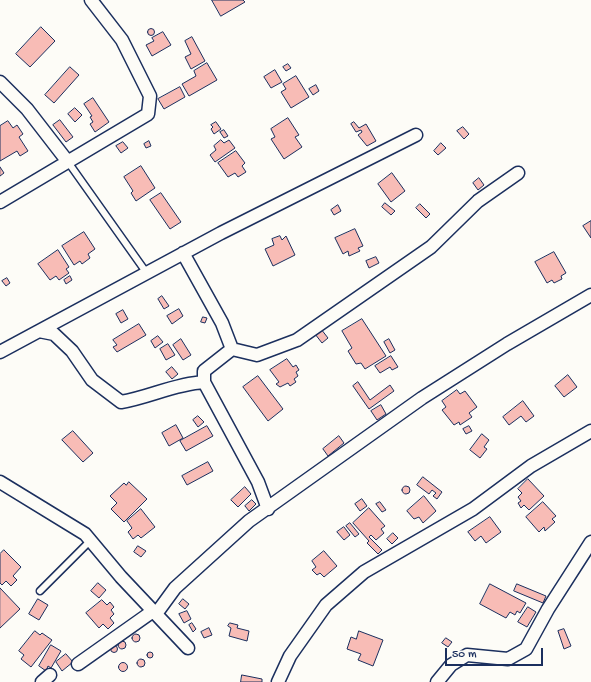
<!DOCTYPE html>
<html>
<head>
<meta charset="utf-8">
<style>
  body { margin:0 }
  #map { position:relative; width:591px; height:682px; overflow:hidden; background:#fdfcf7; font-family:"Gochi Hand",sans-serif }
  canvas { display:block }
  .scale { position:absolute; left:445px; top:648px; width:98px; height:18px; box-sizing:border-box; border:2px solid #1b2f5e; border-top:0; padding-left:5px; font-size:12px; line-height:14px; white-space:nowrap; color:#1b2f5e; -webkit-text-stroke:3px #fdfcf7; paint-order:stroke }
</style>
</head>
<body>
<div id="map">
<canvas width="591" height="682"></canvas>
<div class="scale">50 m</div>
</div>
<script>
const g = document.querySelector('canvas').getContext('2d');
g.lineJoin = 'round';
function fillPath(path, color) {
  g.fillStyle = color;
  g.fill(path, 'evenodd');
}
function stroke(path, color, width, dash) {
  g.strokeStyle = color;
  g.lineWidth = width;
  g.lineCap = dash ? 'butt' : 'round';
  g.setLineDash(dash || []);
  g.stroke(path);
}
const building = new Path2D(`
  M212,0H243L245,2L221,16Z
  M41,27L55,41L30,67L16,54Z
  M147.5 32a3.5 3.5 0 1 1 7 0a3.5 3.5 0 1 1-7 0Z
  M163,32L171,45L152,56L146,45L154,41L152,38Z
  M192,37L205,61L191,69L185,57L191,54L185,41Z
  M207,63L217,80L189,96L182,84L196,76L194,71Z
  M288,64L291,68L286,71L283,67Z
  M70,67L79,75L54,103L45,95Z
  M275,70L282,82L271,88L264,77Z
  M296,76L309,97L291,108L281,92L286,89L283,84Z
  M316,85L319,91L313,95L309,89Z
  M180,87L185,97L164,109L158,99Z
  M93,98L109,122L95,132L90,124L93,122L90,117L92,116L84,104Z
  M75,108L82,115L75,122L68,114Z
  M288,118L299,135L295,137L302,147L284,159L271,139L275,137L271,129Z
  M60,120L73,137L66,142L53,125Z
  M8,121L13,128L17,125L23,134L19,137L28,151L20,156L17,151L0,161V126Z
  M216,122L221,129L214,134L211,129L213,127L211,125Z
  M354,122L359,128L366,124L376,141L367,146L358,135L362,132L361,130L356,132L351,124Z
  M463,127L469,134L464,139L457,131Z
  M224,130L228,136L224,138L220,132Z
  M221,140L224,143L229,140L235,148L215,162L210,155L216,150L214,146Z
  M149,141L151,146L146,148L144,144Z
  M123,142L128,148L121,153L116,146Z
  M441,143L446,148L438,155L434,151Z
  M236,151L245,163L242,166L246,172L238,177L235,173L228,177L218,163Z
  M141,166L155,188L136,201L131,193L133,191L124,177Z
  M0,167L4,173L0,176Z
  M392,173L405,191L391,202L378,184Z
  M479,178L484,185L478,190L473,183Z
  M161,193L181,222L170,229L150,200Z
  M385,203L395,211L391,215L382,207Z
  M420,204L430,214L426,218L416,208Z
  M338,205L341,211L334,215L331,210Z
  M591,221V238L583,226Z
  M355,229L363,246L358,248L360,251L349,256L348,251L343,254L335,238Z
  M84,232L95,249L88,254L90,258L82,264L80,261L74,265L62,246Z
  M280,236L282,240L286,236L295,255L273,266L265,249L274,245L272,239Z
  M58,250L69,267L66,269L69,273L59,280L56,276L50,280L38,264Z
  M554,252L566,273L561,276L562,279L554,283L552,280L547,283L535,262Z
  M376,257L379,263L369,268L366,261Z
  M70,276L72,280L66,284L64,280Z
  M7,278L10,283L6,286L2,281Z
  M162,296L169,306L164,309L158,299Z
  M179,309L183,316L172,324L167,316Z
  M123,310L128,319L121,323L116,314Z
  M203,317L207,318L205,323L201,322Z
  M362,319L386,356L365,369L361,363L356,364L348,351L352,348L342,331Z
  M139,324L146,335L117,352L113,347L117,345L113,340Z
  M321,329L328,338L322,343L315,334Z
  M158,336L163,342L155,348L151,341Z
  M181,339L191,355L183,360L173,345Z
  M389,339L395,350L390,353L384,342Z
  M168,344L175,355L166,360L160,349Z
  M391,356L398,367L392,370L390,367L380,373L375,366Z
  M287,359L293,367L296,365L299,370L296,372L298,376L294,379L296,382L290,386L288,383L280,387L276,384L279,382L270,370Z
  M172,367L178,374L172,379L166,372Z
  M568,375L577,387L564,397L555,386Z
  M258,376L283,409L268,421L243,387Z
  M358,382L370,400L390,385L394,391L369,409L353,386Z
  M457,390L460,394L465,391L477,407L469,413L472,417L460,425L459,422L454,425L442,410L446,407L442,401Z
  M523,401L534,416L526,422L521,416L509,425L503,417Z
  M381,405L386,414L377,420L371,411Z
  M198,416L204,422L198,427L193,420Z
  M176,425L183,438L169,446L162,433Z
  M207,426L213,436L186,451L180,441Z
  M469,426L472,431L466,434L463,429Z
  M73,431L93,453L83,462L62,440Z
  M482,434L489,440L484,447L487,449L480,458L470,450Z
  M339,436L344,443L328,456L323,449Z
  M208,462L213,471L187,485L182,476Z
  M423,477L442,492L437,499L433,496L436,493L432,490L429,494L417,485Z
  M528,479L544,496L529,510L524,505L521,508L518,503L521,501L518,497L522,493L518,489Z
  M129,482L147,499L124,522L111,509L117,503L110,496L124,483L126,485Z
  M402 490a4 4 0 1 1 8 0a4 4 0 1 1-8 0Z
  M245,487L251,494L238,507L231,500Z
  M424,496L436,511L423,523L419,517L414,519L407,511Z
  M362,499L367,506L360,511L355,504Z
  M252,500L256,504L249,511L245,506Z
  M380,502L386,510L382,512L376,504Z
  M543,502L556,516L552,519L555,522L545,531L544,527L539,532L526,517Z
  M369,508L385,526L381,529L384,533L376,540L371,535L369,537L382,550L378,554L367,543L369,541L353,523Z
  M141,509L155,527L141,538L138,535L133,539L128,532L132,528L127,521Z
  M490,517L501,532L486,543L481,536L475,541L468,532Z
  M350,523L359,534L355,537L346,526Z
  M344,527L350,535L344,540L337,532Z
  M393,533L398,538L392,544L387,539Z
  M138,546L146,551L141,557L134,552Z
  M4,550L21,567L13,576L17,580L11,586L6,581L2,585L0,583V554Z
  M324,551L337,566L324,577L320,573L317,575L312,570L316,567L312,561Z
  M98,583L106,590L99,598L91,591Z
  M490,584L526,603L520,613L517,611L515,615L510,612L506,618L480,604Z
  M517,584L546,596L543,603L514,591Z
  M0,588L20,609L0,628Z
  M38,599L48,605L39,620L29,614Z
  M183,599L189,604L185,609L179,604Z
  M102,600L107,605L110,602L114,607L111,610L114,614L110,618L114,623L108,629L103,624L99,628L86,613Z
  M528,607L536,612L527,627L518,622Z
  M187,611L191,619L184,623L179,614Z
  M192,623L196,629L193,632L189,625Z
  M230,623L238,625L237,628L249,631L247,641L229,636L231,628L228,626Z
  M209,628L212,635L204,638L201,632Z
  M564,629L571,646L564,649L558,631Z
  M35,631L40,635L42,633L52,640L31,667L21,659L24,655L19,651Z
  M359,631L383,640L373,666L358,660L361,654L347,649L351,637L356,639Z
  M132 638a4 4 0 1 1 8 0a4 4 0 1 1-8 0Z
  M446,638L452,642L448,647L442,643Z
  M118 645a4 4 0 1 1 8 0a4 4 0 1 1-8 0Z
  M51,645L61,651L51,668L48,666L46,671L39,666Z
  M110.5 649a3.5 3.5 0 1 1 7 0a3.5 3.5 0 1 1-7 0Z
  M147 655a3 3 0 1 1 6 0a3 3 0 1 1-6 0Z
  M66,654L73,662L62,671L56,662Z
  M137 663a4 4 0 1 1 8 0a4 4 0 1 1-8 0Z
  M118.5 667a4.5 4.5 0 1 1 9 0a4.5 4.5 0 1 1-9 0Z
  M242,675L262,679V682H241Z`);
fillPath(building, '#f8bcb6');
stroke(building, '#1b2f5e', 1);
const lane = new Path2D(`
  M68,162L146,272
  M40,591L91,540`);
const street = new Path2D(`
  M0,82L27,109L68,162
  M0,202L148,114L150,96L122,40L91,0
  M183,253L222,323L232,349L257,355L297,340L431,247L478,201L518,173
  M39,331L54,334L72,351L92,380L121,402C150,397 174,384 204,382L258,482L268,509
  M0,352L221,233L416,135
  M204,382V371L232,349
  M0,482L85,534L121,577L188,648
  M156,614L175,588L249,521L422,398L507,344L591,295
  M78,664L153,611
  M42,682L50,675
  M278,682L290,656L326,605L364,572L473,509L531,466L591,431
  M437,682L451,665L467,655L508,659L526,649L548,609L591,542`);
stroke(lane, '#1b2f5e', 9);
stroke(street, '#1b2f5e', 15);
stroke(lane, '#fdfcf7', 6);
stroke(street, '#fdfcf7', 12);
</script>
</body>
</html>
